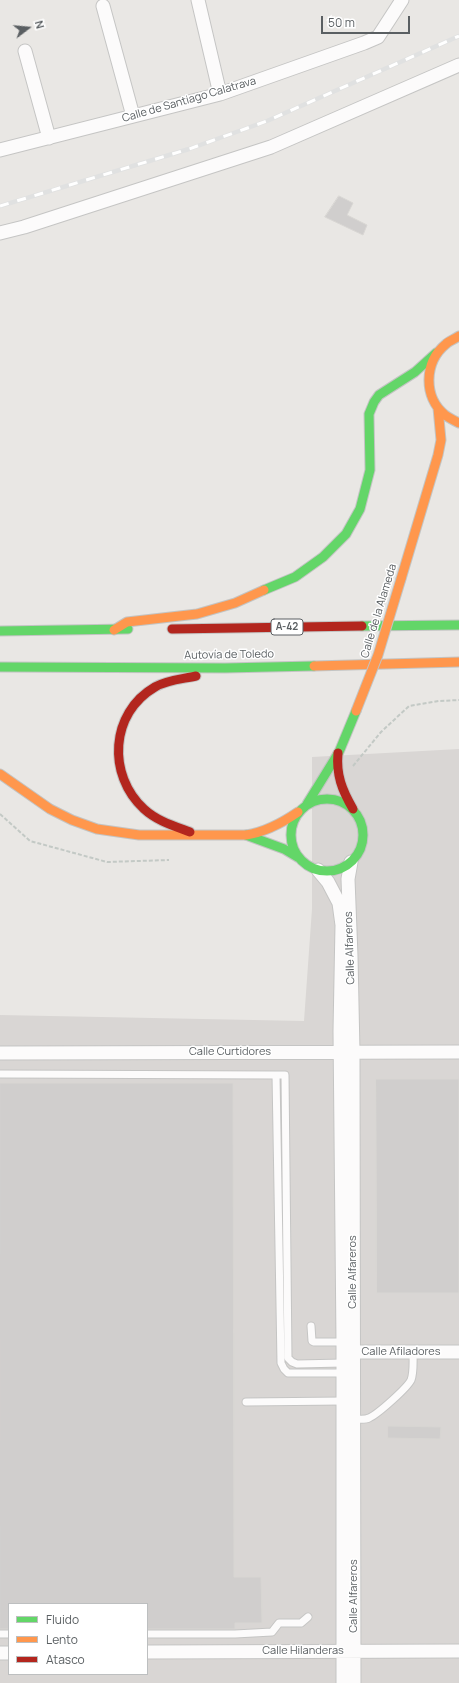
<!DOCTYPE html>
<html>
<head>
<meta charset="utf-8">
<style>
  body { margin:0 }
  #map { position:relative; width:459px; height:1683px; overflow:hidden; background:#e9e7e4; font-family:Manrope,sans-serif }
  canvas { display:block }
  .legend { position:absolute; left:8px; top:1603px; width:140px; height:72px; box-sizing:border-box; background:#fff; border:1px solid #bdbfc0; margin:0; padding:5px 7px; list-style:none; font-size:12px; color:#5a5f62 }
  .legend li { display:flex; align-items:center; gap:8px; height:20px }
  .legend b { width:20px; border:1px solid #bdbfc0 }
  .north { position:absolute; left:8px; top:8px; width:40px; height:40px; -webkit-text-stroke:3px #fff; paint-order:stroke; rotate:74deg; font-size:11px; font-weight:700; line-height:16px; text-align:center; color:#5a5f62 }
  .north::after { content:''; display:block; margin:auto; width:14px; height:18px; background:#5a5f62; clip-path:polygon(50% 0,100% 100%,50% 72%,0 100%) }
  .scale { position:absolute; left:321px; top:16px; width:89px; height:18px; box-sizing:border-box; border:2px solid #5a5f62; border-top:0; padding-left:5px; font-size:12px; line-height:14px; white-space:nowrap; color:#5a5f62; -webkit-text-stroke:3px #fff; paint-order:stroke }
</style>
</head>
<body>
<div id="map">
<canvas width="459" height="1683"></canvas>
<ul class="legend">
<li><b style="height:5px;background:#63d668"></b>Fluido</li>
<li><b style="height:5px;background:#ff974d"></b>Lento</li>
<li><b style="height:5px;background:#b3261e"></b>Atasco</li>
</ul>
<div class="north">N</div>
<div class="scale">50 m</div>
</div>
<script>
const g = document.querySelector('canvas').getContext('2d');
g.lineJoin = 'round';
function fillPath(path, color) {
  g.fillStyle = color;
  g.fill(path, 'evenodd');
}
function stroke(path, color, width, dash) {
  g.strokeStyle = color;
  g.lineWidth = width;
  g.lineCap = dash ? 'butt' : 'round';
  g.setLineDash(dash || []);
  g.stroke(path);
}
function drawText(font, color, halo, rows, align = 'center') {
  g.font = font + ' Manrope,sans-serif';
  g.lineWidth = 3;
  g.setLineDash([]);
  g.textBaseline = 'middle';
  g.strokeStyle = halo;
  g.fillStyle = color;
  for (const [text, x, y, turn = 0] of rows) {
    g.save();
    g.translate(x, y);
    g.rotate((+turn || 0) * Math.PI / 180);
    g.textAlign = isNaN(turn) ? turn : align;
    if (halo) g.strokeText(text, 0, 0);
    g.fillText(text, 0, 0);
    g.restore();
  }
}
fillPath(new Path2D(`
  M459,749V1683H0V1015L304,1021L312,909V757ZM9,1604H147V1674H9Z`), '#d9d6d4');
const building = new Path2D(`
  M339,196L353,203L347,215L367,225L363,235L325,217Z
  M376,1079H459V1293H377Z
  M0,1083H233L234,1577H261L262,1623H235V1629H147V1604H9V1629H0Z
  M388,1426L441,1427L440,1439L388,1438Z`);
fillPath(building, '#d0cecd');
stroke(building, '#d8d6d3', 1);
const lane = new Path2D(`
  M0,1074L276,1075L281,1363L284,1369L288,1373H343
  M276,1075H285L288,1358L292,1362L297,1364L343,1363
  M311,1326L312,1341L314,1342H343
  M246,1402L343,1401
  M354,1419C359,1419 365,1420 369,1418C378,1414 407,1388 411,1380C414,1372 413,1360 413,1352
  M0,1634H9
  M147,1634H235L272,1632L279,1623H301L308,1617`);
const street = new Path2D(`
  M198,0L220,94
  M103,6L133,116
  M25,51L49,138
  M0,150L220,94L364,43L378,37L402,0
  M0,233L24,227L271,147L459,65
  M351,862L348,879L351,956L353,1052L354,1683
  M318,870L328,882L339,903L342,925L340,1031L343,1342V1683
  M0,1053L459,1052
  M346,1352H459
  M147,1652L459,1651
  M0,1653H9`);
const fast = new Path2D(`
  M264,590L295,577L323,557L346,534L360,509L370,470L369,414L374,402L379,395L415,372L436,353
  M362,626L459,625
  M0,631L128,629
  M0,667L225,668L314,666
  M291 835a36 36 0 1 1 72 0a36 36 0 1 1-72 0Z
  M307,804L339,752L356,711
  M246,835L284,849L299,858`);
const slow = new Path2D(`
  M459,336C455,339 449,341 446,344C424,362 423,397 445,415C449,418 455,421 459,423
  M401,579L438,455L441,440L438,408
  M114,630L127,622L197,614L235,603L264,590
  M314,666L459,662
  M0,774L50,809L72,820L97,829L139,835H246C266,832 282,823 298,812`);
const jam = new Path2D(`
  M172,629L362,626
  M338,753C336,775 342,790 353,809
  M190,832C174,826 157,821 144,809C107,775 110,713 155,687C167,680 183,679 196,676`);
stroke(lane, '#c5c5c4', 9);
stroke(street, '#c5c5c4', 15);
stroke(fast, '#c3c4c3', 11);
stroke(slow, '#c3c4c3', 11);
stroke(jam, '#c3c4c3', 11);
stroke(new Path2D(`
  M353,766L381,732L409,706L439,701L459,700
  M0,814L30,841L107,862L169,860`), '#c3c9c5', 2, [4, 2]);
stroke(lane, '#fcfbfb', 7);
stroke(street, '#fcfbfb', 13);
stroke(fast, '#63d668', 9);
stroke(slow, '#ff974d', 9);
stroke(jam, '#b3261e', 9);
const rail = new Path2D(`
  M0,206L189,149L267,121L459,36`);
stroke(rail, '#e0e1e1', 4.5);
stroke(rail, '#fff', 3, [9]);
const slowBridge = new Path2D(`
  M356,711L378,655L401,579`);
stroke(slowBridge, '#c3c4c3', 11, []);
stroke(slowBridge, '#ff974d', 9);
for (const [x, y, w] of [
  [287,627,32]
]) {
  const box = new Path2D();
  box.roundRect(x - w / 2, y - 8, w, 16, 3);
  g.fillStyle = '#fff';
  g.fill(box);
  stroke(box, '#5a5f62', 1);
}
drawText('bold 10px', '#5a5f62', null, [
  ["A-42",287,627]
]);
drawText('11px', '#5a5f62', '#fff', [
  ["Calle de Santiago Calatrava",189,100,-16],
  ["Calle de la Alameda",379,611,-73],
  ["Autovía de Toledo",229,655,-1],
  ["Calle Alfareros",350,948,-92],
  ["Calle Curtidores",230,1052],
  ["Calle Alfareros",353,1272,-90],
  ["Calle Afiladores",401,1352],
  ["Calle Alfareros",354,1596,-90],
  ["Calle Hilanderas",303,1651]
]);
</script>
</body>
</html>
